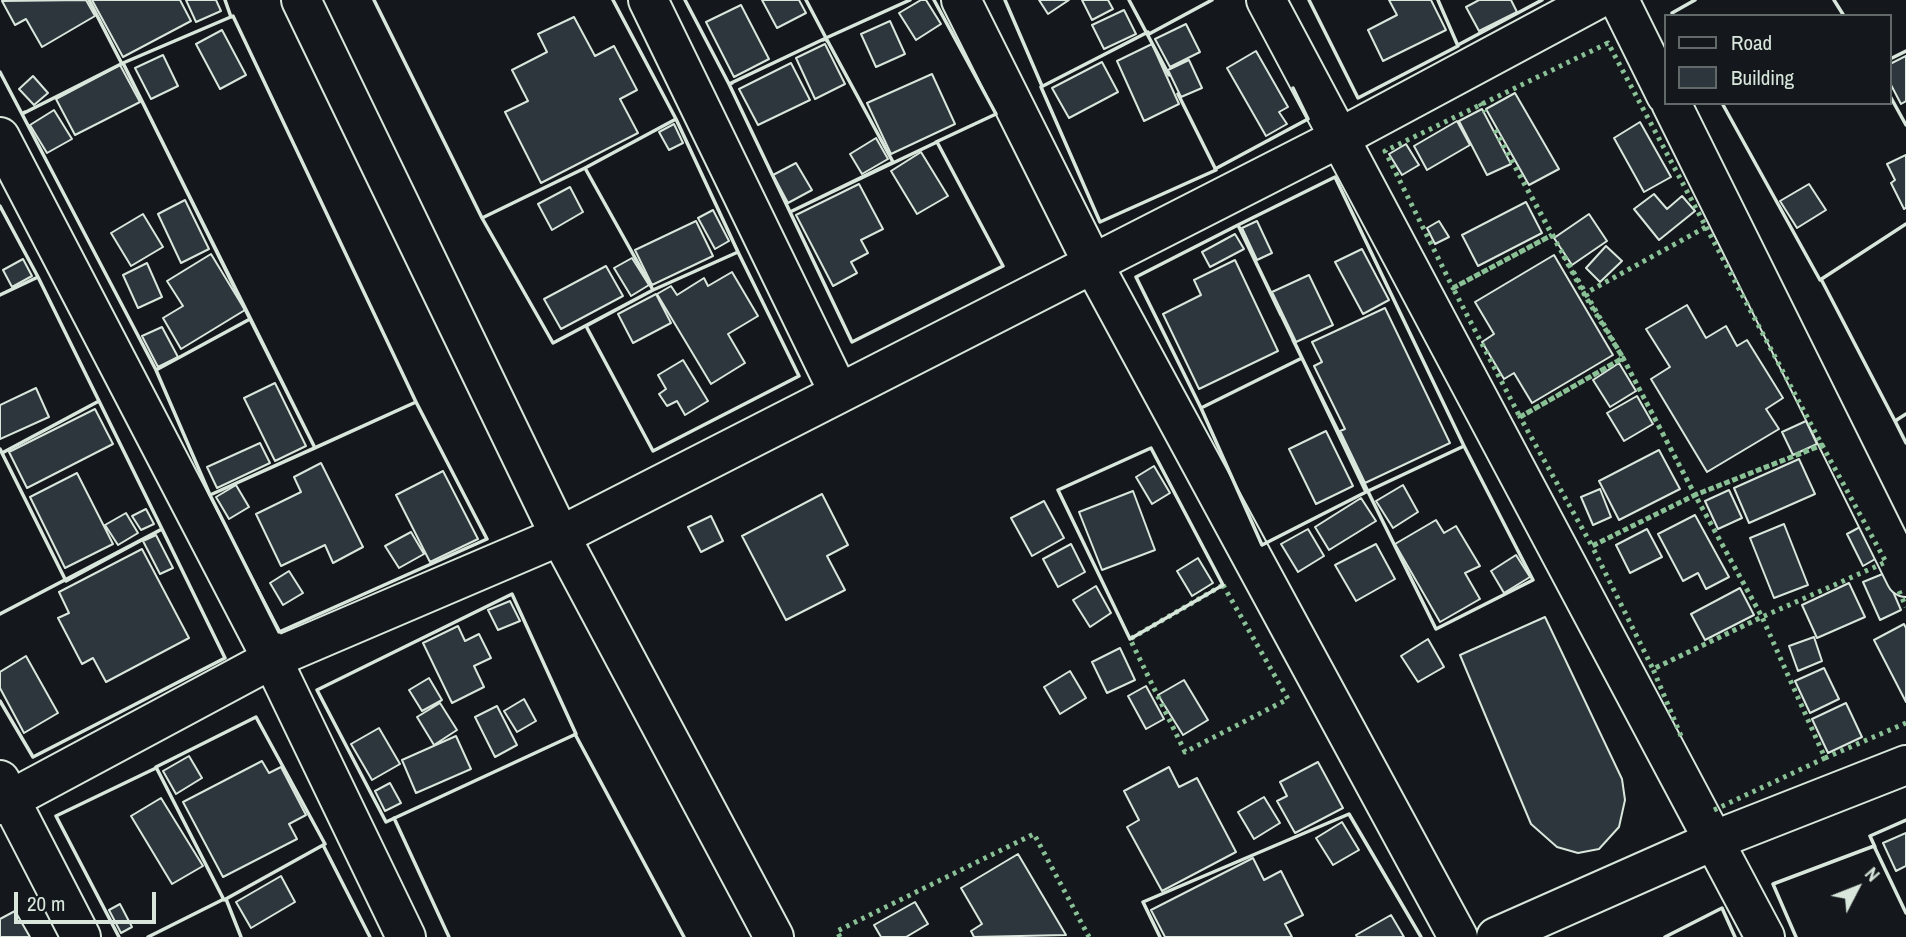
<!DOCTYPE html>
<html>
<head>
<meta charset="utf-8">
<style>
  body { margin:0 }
  #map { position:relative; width:1906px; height:937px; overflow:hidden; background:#14181c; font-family:"Archivo Narrow",sans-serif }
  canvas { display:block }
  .legend { position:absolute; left:1664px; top:14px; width:228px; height:91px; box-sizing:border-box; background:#14181c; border:2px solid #626a69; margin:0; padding:9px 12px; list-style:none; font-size:21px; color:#d8e6dc }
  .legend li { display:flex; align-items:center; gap:14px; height:35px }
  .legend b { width:35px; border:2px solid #626a69 }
  .north { position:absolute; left:1822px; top:853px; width:70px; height:70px; -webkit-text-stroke:5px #14181c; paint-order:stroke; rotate:48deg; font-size:19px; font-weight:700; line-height:28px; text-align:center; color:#d8e6dc }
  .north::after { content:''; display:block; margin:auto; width:24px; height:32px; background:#d8e6dc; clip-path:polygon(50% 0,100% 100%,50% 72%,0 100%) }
  .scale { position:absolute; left:14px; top:892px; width:142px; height:32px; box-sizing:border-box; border:4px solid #d8e6dc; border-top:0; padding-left:9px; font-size:21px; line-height:24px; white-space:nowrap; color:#d8e6dc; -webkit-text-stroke:5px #14181c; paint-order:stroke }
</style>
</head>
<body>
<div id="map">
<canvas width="1906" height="937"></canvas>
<ul class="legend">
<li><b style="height:9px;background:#14181c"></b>Road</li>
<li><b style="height:19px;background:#2c363c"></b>Building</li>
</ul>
<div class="north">N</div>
<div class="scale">20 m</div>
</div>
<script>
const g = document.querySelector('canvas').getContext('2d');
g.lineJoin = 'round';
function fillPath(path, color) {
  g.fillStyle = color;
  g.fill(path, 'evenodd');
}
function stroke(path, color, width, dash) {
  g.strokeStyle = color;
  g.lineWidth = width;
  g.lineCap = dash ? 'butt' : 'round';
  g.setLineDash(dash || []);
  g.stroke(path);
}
const building = new Path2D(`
  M86,0L95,16L42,47L26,19L15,25L2,1Z
  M92,0H180L191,21L123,57Z
  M186,0H216L221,11L196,22Z
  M762,0H799L806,13L777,28Z
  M921,0H926L941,24L916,40L899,13Z
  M1039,0H1069L1048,14Z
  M1082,0H1108L1113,9L1092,20Z
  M1389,0H1431L1446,30L1383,61L1368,30L1397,15Z
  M1479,0H1511L1517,12L1479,31L1466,7Z
  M741,5L769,59L734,77L706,22Z
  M1124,10L1136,34L1104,49L1092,25Z
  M574,17L595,56L614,46L637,90L620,99L638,133L541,183L505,112L528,101L512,70L547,52L538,34Z
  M890,21L905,54L876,67L861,34Z
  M1186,24L1200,52L1170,67L1155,39Z
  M222,30L246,75L220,89L196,44Z
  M825,44L845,84L815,99L796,58Z
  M1152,44L1179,104L1144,121L1117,61Z
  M1256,51L1288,107L1279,112L1287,124L1266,136L1227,68Z
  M163,55L178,86L151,99L135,68Z
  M1906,56V101L1901,104L1890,83V64Z
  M1189,60L1202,88L1181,97L1168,70Z
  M1102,62L1118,92L1069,118L1052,88Z
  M791,63L810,100L758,125L739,89Z
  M120,65L140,102L75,135L56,99Z
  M932,74L955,124L891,154L867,103Z
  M33,76L48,93L34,105L19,89Z
  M1515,93L1559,169L1529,185L1486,109Z
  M1482,109L1511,164L1487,175L1459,121Z
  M54,110L72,139L47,153L30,125Z
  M1457,121L1470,145L1427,170L1414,146Z
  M1640,122L1671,177L1644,192L1614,138Z
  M674,124L683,143L669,150L659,132Z
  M876,138L888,159L862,174L850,154Z
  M1406,144L1419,165L1402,175L1389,154Z
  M921,152L948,196L917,214L891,171Z
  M1906,155V208L1904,209L1891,183L1895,180L1887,164Z
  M796,163L812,190L788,203L773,175Z
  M859,184L883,229L861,240L868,253L851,262L857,273L833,286L796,215Z
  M1809,184L1826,210L1797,228L1780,201Z
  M570,187L583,212L552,230L538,204Z
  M1654,194L1667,209L1682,196L1695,211L1659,240L1634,209Z
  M185,200L209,249L181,263L158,214Z
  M1526,202L1542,233L1478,266L1462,235Z
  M713,210L729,241L715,249L698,218Z
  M143,214L163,247L131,266L111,233Z
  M1589,214L1607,241L1572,265L1554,238Z
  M696,221L713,256L652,285L635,250Z
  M1257,221L1272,253L1257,260L1242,228Z
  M1439,221L1449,237L1435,244L1427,228Z
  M1235,234L1244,249L1210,267L1202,252Z
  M1606,246L1622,261L1600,282L1586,268Z
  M1362,249L1389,300L1363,314L1335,262Z
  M211,254L245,310L181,349L163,318L183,306L167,281Z
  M1554,255L1613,355L1532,403L1514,373L1504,379L1482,342L1494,334L1475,302Z
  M632,258L649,285L631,296L614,268Z
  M23,259L32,276L12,287L3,270Z
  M1235,260L1278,351L1199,389L1163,314L1201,295L1194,280Z
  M147,263L162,297L138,308L123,275Z
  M606,266L623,296L561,329L544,299Z
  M732,272L758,316L728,334L745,363L711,384L657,294L671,286L677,295L704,278L708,286Z
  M1309,275L1333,325L1296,342L1272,292Z
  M656,294L671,323L633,343L618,314Z
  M1687,305L1706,338L1726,326L1737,346L1747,340L1783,398L1766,409L1779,429L1707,472L1651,379L1670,367L1646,329Z
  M1385,308L1450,443L1365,483L1340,431L1345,429L1314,366L1322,362L1312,342Z
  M162,327L178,357L158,367L142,336Z
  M683,360L708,401L685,415L677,401L667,406L659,394L666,389L658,375Z
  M1619,363L1636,391L1610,407L1593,380Z
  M275,383L306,446L275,461L244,398Z
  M36,388L49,417L0,439V405Z
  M1637,396L1653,424L1624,441L1607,413Z
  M95,409L113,444L27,488L9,452Z
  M1806,421L1817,444L1793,455L1782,432Z
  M1326,431L1353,486L1316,504L1289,449Z
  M260,443L270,463L217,488L207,467Z
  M1659,450L1680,489L1619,520L1599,481Z
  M1799,459L1815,494L1749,523L1734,488Z
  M321,463L363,547L333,563L325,545L281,566L256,514L301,492L294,477Z
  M1154,466L1170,493L1152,504L1136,477Z
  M443,471L478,539L430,562L396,495Z
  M77,473L113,544L65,568L30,497Z
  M236,485L249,507L229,519L216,497Z
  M1403,485L1418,512L1393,528L1376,501Z
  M1600,489L1611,517L1593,525L1581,497Z
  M1729,490L1742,518L1718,529L1705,501Z
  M1133,491L1155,550L1102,570L1079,512Z
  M822,494L848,545L827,556L845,590L786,620L742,536Z
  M1361,498L1376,521L1329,550L1315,527Z
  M1044,501L1064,538L1032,556L1011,518Z
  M146,509L154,524L141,530L132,516Z
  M126,513L138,533L118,545L105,525Z
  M1695,515L1729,577L1706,589L1698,573L1683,581L1658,534Z
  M711,516L723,541L701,552L688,527Z
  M1436,520L1444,533L1456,526L1480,566L1465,573L1480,599L1440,622L1395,544Z
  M1784,524L1808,585L1774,598L1750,538Z
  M1860,527L1877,558L1863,566L1847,534Z
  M1308,529L1324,556L1298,572L1281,544Z
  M1647,529L1662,557L1630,573L1616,545Z
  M411,532L424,554L399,568L385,546Z
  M156,535L173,568L160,574L143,541Z
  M1071,544L1085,572L1058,587L1043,559Z
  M1376,544L1395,579L1356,601L1335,565Z
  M142,549L189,638L106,682L93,658L82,664L58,618L69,613L59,592Z
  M1516,555L1530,577L1504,593L1491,571Z
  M1198,558L1213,583L1192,596L1177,571Z
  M289,571L303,593L283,605L270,583Z
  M1885,573L1901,610L1880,620L1863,582Z
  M1849,583L1865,617L1817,638L1802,605Z
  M1096,586L1111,613L1090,627L1073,600Z
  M1740,588L1754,615L1705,640L1691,614Z
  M510,601L520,621L498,630L488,610Z
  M1545,617L1622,779L1625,800L1619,827L1599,849L1578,853L1557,847L1531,824L1460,655Z
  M1904,624L1906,628V702L1874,640Z
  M458,626L465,641L479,634L491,658L474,666L484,687L452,703L423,643Z
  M1814,637L1822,661L1798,671L1789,646Z
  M1428,639L1444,667L1418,682L1401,656Z
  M1120,648L1135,680L1107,693L1092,662Z
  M26,656L58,713L24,733L0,688V672Z
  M1824,668L1839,699L1810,713L1795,681Z
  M1070,671L1086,698L1060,714L1044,687Z
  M429,678L442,700L422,711L409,690Z
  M1184,680L1208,720L1183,735L1158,695Z
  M1146,686L1164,719L1146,729L1128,696Z
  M524,699L536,721L517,732L504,711Z
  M440,703L457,730L434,745L417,717Z
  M1846,703L1862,737L1828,753L1812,719Z
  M497,706L517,745L495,757L475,717Z
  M379,728L400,764L372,780L351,744Z
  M456,736L471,769L416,793L402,760Z
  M189,756L202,778L176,794L163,771Z
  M262,761L269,773L281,767L306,815L289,824L297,839L223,877L183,802Z
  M1318,762L1343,808L1295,833L1277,801L1287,796L1280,782Z
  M1169,767L1179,787L1197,778L1236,852L1162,891L1127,827L1139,820L1124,791Z
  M390,783L401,803L385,811L375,791Z
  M1264,797L1280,823L1254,839L1238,812Z
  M161,798L203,866L172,884L131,816Z
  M1342,822L1359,850L1333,865L1316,838Z
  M1906,833V866L1896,871L1883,843Z
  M1018,854L1066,935L974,937L971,931L982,924L961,888Z
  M1253,858L1264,880L1281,871L1303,915L1285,924L1292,937H1165L1151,910Z
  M281,876L295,902L251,928L236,902Z
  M915,902L928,924L906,937H881L874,925Z
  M120,904L132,927L121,933L109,910Z
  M15,911L30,937H0V919Z
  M1391,915L1404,937H1357L1356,935Z`);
fillPath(building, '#2c363c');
stroke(building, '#d8e6dc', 2);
const street = new Path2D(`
  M301,0L560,536L774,937
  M648,0L839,393
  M961,0L1093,264L1458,937
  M1266,0L1765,937
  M1619,0L1666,95
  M1671,103L1906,577
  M0,137L272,659L406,937
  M0,780L81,937
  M0,805L272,659L560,536L1341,137L1596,0
  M1496,937L1715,840L1906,765`);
stroke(street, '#d8e6dc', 42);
stroke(street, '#14181c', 38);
stroke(new Path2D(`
  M1480,103L1485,112
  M1495,130L1552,235L1453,288L1385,151L1608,43L1706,227L1584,294L1562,253
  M1495,130L1556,241
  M1706,227L1822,445L1695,495L1623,358L1584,294Z
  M1552,235L1623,358L1520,417L1453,288Z
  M1623,358L1695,495L1592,546L1520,417Z
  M1822,445L1886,562L1762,617L1695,495Z
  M1223,585L1288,699L1185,752L1130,639Z
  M1899,591L1906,607
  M1681,736L1653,669L1762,617
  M1825,758L1906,723
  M1714,810L1825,758L1762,617L1695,495L1592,546L1653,669L1762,617
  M840,937L837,931L1034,834L1089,937`), '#8ac095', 5, [3.5, 5]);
stroke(new Path2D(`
  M89,0L122,64
  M225,0L231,17
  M374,0L482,218L585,168L676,119L613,0
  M685,0L729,84L732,83
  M806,0L826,38L823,40
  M934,0L996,114L936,142
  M1005,0L1042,86
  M1129,0L1169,75
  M1309,0L1358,98L1458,46L1438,0
  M1834,0L1844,16
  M233,16L416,402L315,448L123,63Z
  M1673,16L1672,13L1695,0
  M1148,32L1041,87L1100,222L1216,170L1178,94
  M1149,34L1212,0
  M826,38L893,162L790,212L729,84Z
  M827,41L826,38L910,0
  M1458,45L1542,0
  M1890,59L1906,51
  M123,63L250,319L156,370L22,114Z
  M0,72L22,114L25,112
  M1890,96L1906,125
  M1722,103L1820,280L1906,224
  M676,119L738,252L653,290L585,168Z
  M937,142L1003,266L852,342L790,212Z
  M585,168L653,290L553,343L482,218Z
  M1215,169L1308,119L1293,88
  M0,206L38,277
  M1238,225L1302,358L1201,408L1136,277Z
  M738,252L799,376L653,451L586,326L653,290Z
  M1821,279L1895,421L1906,414
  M0,295L38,277L99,401L2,453L0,449L66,581
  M1281,315L1238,225L1335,177L1464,446L1366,492
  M250,319L315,448L210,495L156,370Z
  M1293,340L1436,629L1533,580L1464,446L1366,492
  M1302,358L1366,492L1262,545L1201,408Z
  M99,401L162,529L66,581L2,453Z
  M416,402L487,539L279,632L210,495Z
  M1897,420L1895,421L1906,443
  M1151,448L1223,585L1130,639L1058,490Z
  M512,594L576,734L386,822L317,690Z
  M0,614L162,529L225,658L33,757L0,701
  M256,717L325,844L224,900L156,767Z
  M575,734L684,937
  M394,818L449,937
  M323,845L370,937
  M1875,847L1870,836L1906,820
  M226,899L241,937
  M119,937L56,816L156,768
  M148,937L224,899
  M1160,937L1143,902L1349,814L1421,937
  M1665,937L1722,908L1735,937
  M1796,937L1773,884L1874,846L1906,913`), '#d8e6dc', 3.5);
</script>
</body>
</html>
